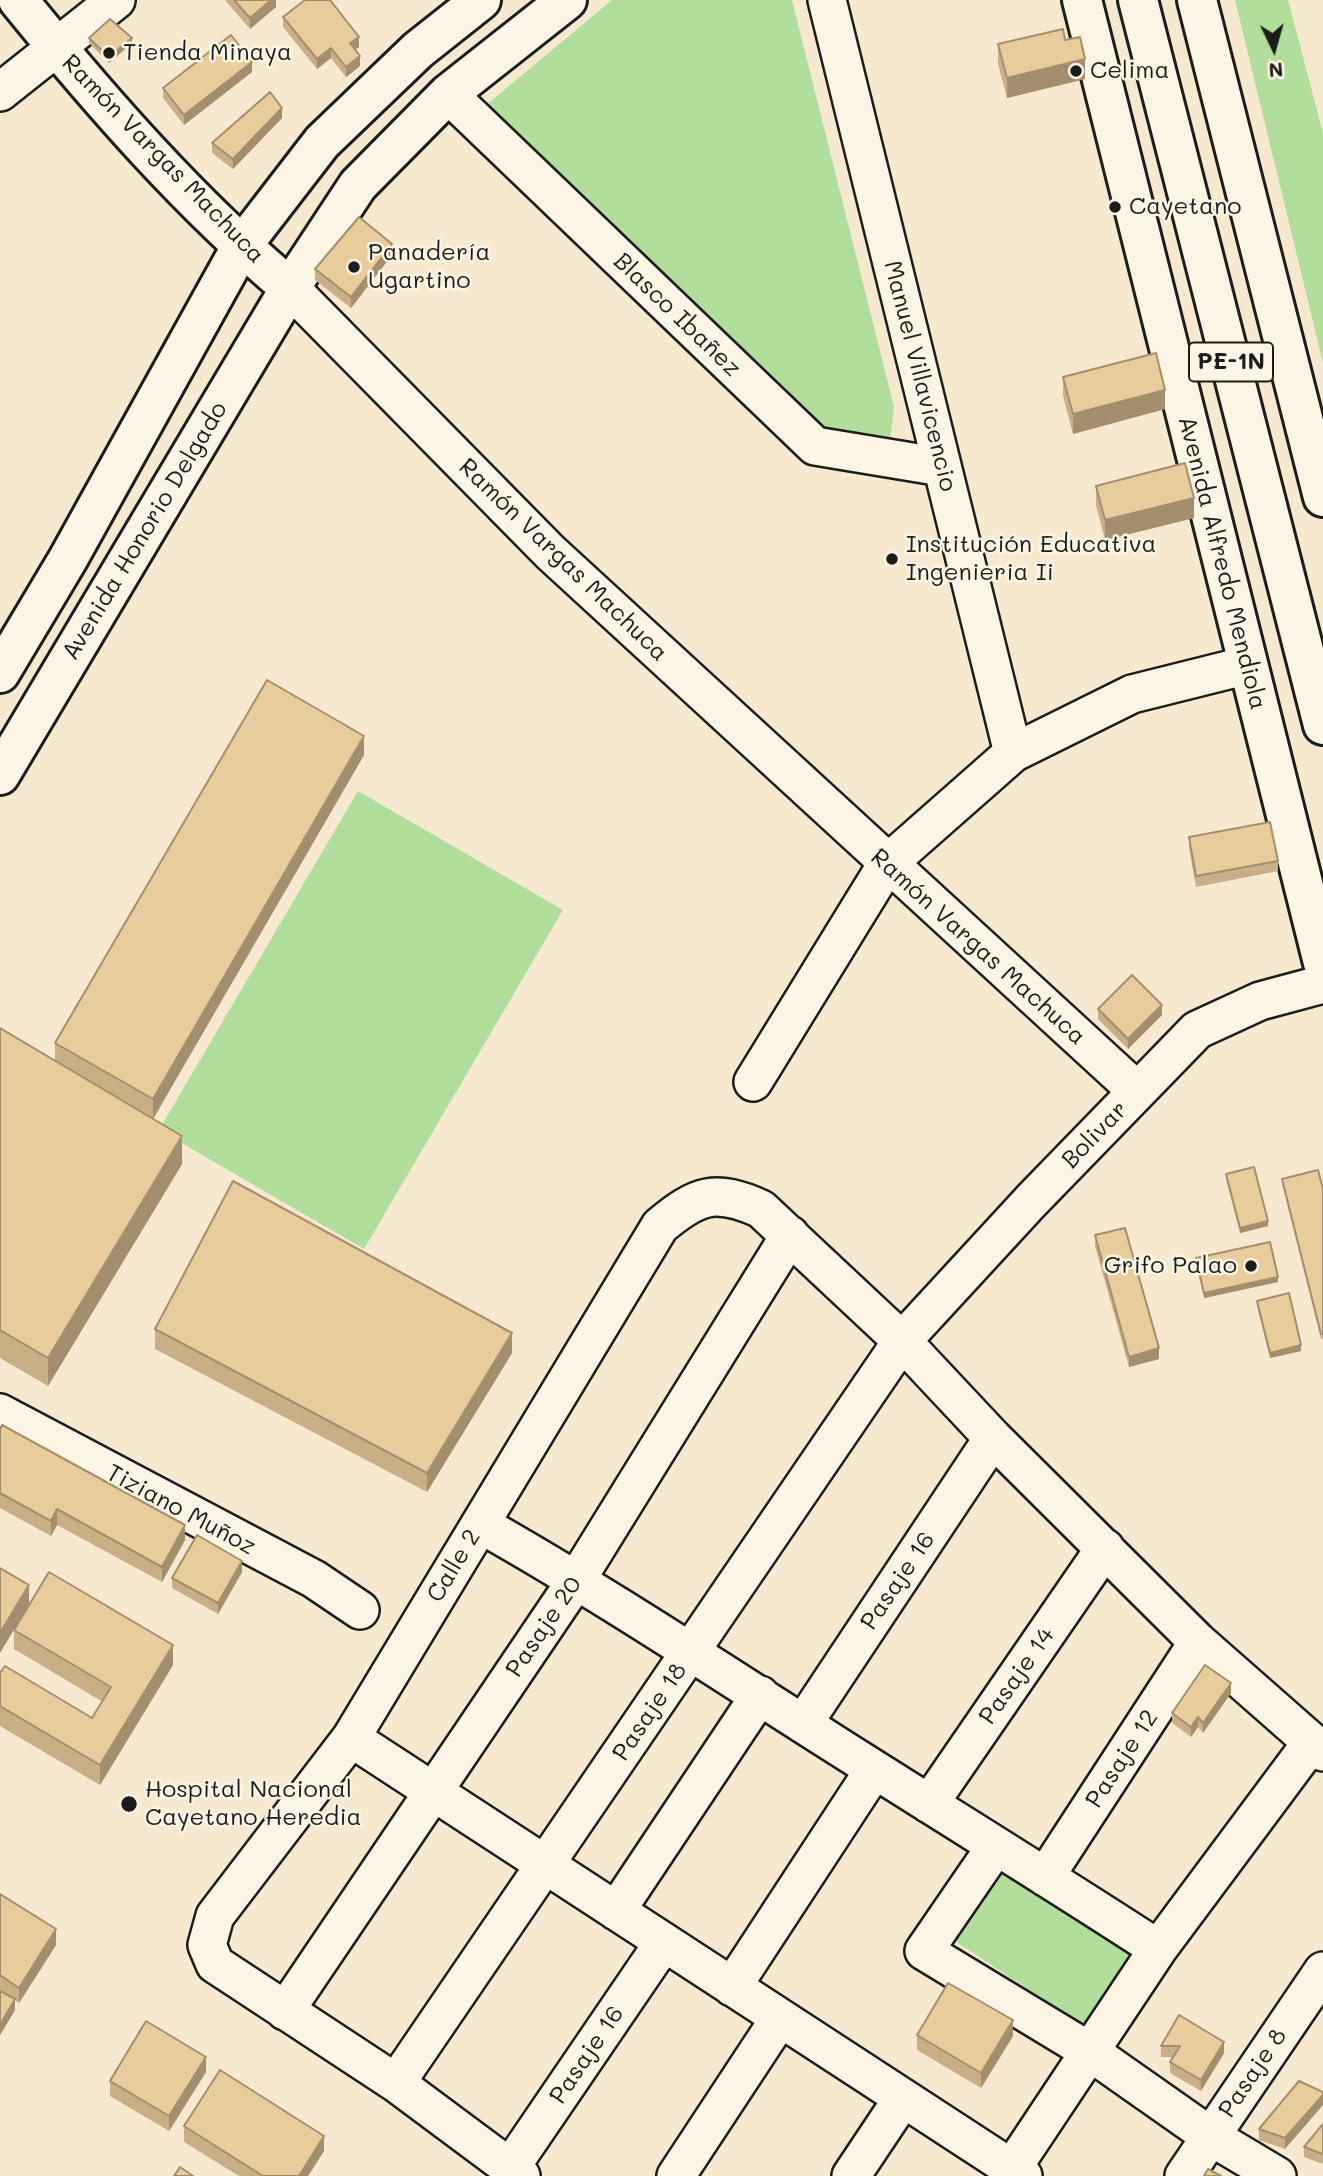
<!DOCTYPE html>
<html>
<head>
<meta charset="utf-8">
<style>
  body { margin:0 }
  #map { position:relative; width:1323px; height:2176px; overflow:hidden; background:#f6e9cf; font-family:Mali,sans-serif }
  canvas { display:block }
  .north { position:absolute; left:1239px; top:14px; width:70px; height:70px; -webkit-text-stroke:5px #fcf5e5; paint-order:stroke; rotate:175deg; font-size:19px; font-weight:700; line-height:28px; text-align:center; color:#1c1c1c }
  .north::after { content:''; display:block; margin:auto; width:24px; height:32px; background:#1c1c1c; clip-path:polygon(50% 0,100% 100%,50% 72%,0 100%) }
</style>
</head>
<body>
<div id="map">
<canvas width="1323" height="2176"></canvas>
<div class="north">N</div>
</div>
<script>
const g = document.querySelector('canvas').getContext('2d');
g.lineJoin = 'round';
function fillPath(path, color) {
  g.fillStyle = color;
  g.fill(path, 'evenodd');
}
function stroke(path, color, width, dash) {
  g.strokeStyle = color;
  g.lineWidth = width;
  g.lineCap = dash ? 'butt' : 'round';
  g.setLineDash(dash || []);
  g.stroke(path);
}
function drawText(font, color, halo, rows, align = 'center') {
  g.font = font + ' Mali,sans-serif';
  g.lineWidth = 5;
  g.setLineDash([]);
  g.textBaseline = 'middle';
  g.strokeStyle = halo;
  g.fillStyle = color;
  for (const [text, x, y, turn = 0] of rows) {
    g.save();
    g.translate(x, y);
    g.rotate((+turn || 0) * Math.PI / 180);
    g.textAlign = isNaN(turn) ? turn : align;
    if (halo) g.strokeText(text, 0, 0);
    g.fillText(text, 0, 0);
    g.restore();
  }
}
fillPath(new Path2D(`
  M612,0H792L894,407L889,449L824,427L485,106Z
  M1235,0H1288L1323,133V363Z
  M358,791L563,910L364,1249L159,1130Z
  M1006,1864L1139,1952L1088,2029L955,1941Z`), '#b2de9c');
const street = new Path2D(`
  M827,0L1013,753
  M0,92L116,0
  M448,94L815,446L942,467
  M290,288L550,552L1137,1091
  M753,1082L887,864L1013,753L1132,694L1248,665
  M0,1413L314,1579L360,1610
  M480,1524C602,1593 718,1670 836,1745C943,1813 1052,1880 1158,1949
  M803,1724L993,1438
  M351,1738L1023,2176
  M929,1804L1105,1548
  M996,1846L924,1951L1089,2051L1210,2136L1277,2176
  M1045,1877L1198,1642
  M616,1911L760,1695
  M732,1987L874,1770
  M285,2011L577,1579L790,1235
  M396,2083L902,1341L1031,1201L1197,1030L1260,1001L1323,984
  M510,2168L664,1942
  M521,2176L396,2083L215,1964L207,1945L215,1916L351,1738L660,1226C697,1195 715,1188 761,1209L902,1341L993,1438L1198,1642L1323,1752
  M676,2176L780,2018
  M851,2176L903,2098
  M1007,2176L1158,1949L1312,1742
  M1184,2176L1323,1971`);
const secondary = new Path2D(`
  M18,0C101,102 190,204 290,288
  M1082,0L1323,963
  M0,673L68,559L241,247L322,142L418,50L481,0
  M0,775L290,288L358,185L448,94L567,0`);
const highway = new Path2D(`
  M1138,0L1323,725
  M1197,0L1323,497`);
stroke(street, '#1c1c1c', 42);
stroke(secondary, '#1c1c1c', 44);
stroke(highway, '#1c1c1c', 44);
stroke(street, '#fcf5e5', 37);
stroke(secondary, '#fcf5e5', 38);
stroke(highway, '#fcf5e5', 38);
fillPath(new Path2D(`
  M225,0H276V7L250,29Z
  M283,17L359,47L355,50L360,66L346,77L331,58L317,69L283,27Z
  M89,38L132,43L109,63L89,43Z
  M1065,40L1085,79L1007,98L998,64V44Z
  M252,72L184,125L163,98V88Z
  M282,118L233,169L212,153V143Z
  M392,255L351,308L315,280V269Z
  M1063,377L1165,409L1073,434L1063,396Z
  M1096,486L1194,518L1105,540L1096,505Z
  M364,755L153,1119L182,1164L48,1386L0,1358V1028L55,1061V1043Z
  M1189,837L1278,861V871L1196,887L1189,848Z
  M1098,1009L1162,1015L1128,1049L1098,1019Z
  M1226,1174L1268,1226L1240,1233L1226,1179Z
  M1282,1179L1323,1189V1339H1321L1282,1184Z
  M1095,1235L1159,1359L1129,1367L1095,1246Z
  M1196,1258L1278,1282L1204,1298L1196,1264Z
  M1257,1301L1301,1351L1270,1358L1257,1306Z
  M155,1329L512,1353L427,1492L155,1349Z
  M0,1429L185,1540L162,1582L57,1525L51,1536L0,1508Z
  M242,1572L218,1614L172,1588V1578Z
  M14,1630L173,1665L100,1785L0,1726V1673L92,1718L103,1702L14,1649Z
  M1231,1693L1203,1733L1198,1727L1191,1737L1172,1723V1713Z
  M0,1894L56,1945L19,2003L15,2000V2010L0,2035Z
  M1179,2015L1224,2053L1201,2091L1170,2073V2062L1173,2057H1161V2046Z
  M917,2035L1013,2036L981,2088L917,2050Z
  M206,2072L169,2131L110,2096V2081Z
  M1299,2081L1285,2149L1259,2140V2129Z
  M1323,2124V2164L1304,2157V2147Z
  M184,2126L324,2151L308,2176H239L184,2142Z`), '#c8af86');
fillPath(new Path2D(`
  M271,0H276V7L250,29V18Z
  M359,37V47L350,53V43Z
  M132,38V43L109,63V57Z
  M331,48V58L317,69V59Z
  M360,56V66L346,77V67Z
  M1085,59V79L1007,98V78Z
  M252,62V72L184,125V115Z
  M282,108V118L233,169V159Z
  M392,244V255L351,308V297Z
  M1165,390V409L1073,434V414Z
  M1194,498V518L1105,540V520Z
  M364,736V755L153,1119V1099Z
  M1162,1005V1015L1128,1049V1039Z
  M182,1136V1164L48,1386V1358Z
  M1268,1221V1226L1240,1233V1228Z
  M1278,1277V1282L1204,1298V1293Z
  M512,1333V1353L427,1492V1473Z
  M1301,1345V1351L1270,1358V1353Z
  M1159,1348V1359L1129,1367V1357Z
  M57,1509V1525L51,1536V1521Z
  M185,1525V1540L162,1582V1567Z
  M242,1561V1572L218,1614V1603Z
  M29,1585V1605L0,1653V1633Z
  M173,1645V1665L100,1785V1765Z
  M1231,1683V1693L1203,1733V1723Z
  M1198,1717V1727L1191,1737V1727Z
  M56,1929V1945L19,2003V1988Z
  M15,1999V2010L0,2035V2025Z
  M1013,2020V2036L981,2088V2073Z
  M1224,2042V2053L1201,2091V2080Z
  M206,2057V2072L169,2131V2116Z
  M1323,2095V2105L1285,2149V2138Z
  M324,2136V2151L308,2176H299Z`), '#a38f6d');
const building = new Path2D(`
  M234,0H271L250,18Z
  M305,0H330L359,37L350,43L360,56L346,67L331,48L317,59L283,17Z
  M110,19L132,38L109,57L89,38Z
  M1063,29L1065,40L1080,37L1085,59L1007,78L998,44Z
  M231,35L252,62L184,115L163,88Z
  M270,92L282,108L233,159L212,143Z
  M359,217L392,244L351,297L315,269Z
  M1156,353L1165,390L1073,414L1063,377Z
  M1185,463L1194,498L1105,520L1096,486Z
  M267,680L364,736L153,1099L55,1043Z
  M1270,822L1278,861L1196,876L1189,837Z
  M1132,975L1162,1005L1128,1039L1098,1009Z
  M0,1028L182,1136L48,1358L0,1330Z
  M1254,1167L1268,1221L1240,1228L1226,1174Z
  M1318,1170L1323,1189V1334H1321L1282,1179Z
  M233,1181L512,1333L427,1473L155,1329Z
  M1125,1228L1159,1348L1129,1357L1095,1235Z
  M1270,1242L1278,1277L1204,1293L1196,1258Z
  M1289,1293L1301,1345L1270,1353L1257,1301Z
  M2,1425L185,1525L162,1567L57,1509L51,1521L0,1493V1429Z
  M197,1535L242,1561L218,1603L172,1578Z
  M0,1568L29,1585L0,1633Z
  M49,1572L173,1645L100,1765L0,1706V1673L5,1666L92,1718L111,1687L14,1630Z
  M1205,1665L1231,1683L1203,1723L1198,1717L1191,1727L1172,1713Z
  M0,1894L56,1929L19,1988L0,1975Z
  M948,1983L1013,2020L981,2073L917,2035Z
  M0,1991L15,1999L0,2025Z
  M1179,2015L1224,2042L1201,2080L1170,2062L1180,2046H1161Z
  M146,2021L206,2057L169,2116L110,2081Z
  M220,2070L324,2136L299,2176H263L184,2126Z
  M1299,2081L1323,2092V2095L1285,2138L1259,2129Z
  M1323,2124V2154L1304,2147Z
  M180,2167L193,2176H174Z
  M1208,2169L1221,2176H1204Z`);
fillPath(building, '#e9cc9c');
stroke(building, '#a38f6d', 2);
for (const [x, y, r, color] of [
  [109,53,7,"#1c1c1c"],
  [1076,71,7,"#1c1c1c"],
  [1115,207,7,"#1c1c1c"],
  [354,267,7,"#1c1c1c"],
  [892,559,7,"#1c1c1c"],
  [1251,1266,7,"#1c1c1c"],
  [129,1804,9,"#1c1c1c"]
]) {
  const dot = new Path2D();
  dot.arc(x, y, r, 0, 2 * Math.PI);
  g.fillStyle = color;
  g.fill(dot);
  stroke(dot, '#fcf5e5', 2.5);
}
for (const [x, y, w] of [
  [1231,362,84]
]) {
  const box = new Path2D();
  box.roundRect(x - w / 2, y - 19.5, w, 39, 5);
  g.fillStyle = '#fcf5e5';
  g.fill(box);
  stroke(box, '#1c1c1c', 2);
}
drawText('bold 23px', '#1c1c1c', null, [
  ["PE-1N",1231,362]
]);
drawText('24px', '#1c1c1c', '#fcf5e5', [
  ["Tienda Minaya",123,53],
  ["Celima",1090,71],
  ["Cayetano",1129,207],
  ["Panadería",368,253],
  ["Ugartino",368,281],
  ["Institución Educativa",906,545],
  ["Ingenieria Ii",906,573],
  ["Grifo Palao",1237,1266,"right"],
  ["Hospital Nacional",145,1790],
  ["Cayetano Heredia",145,1818]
], 'left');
drawText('24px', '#1c1c1c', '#fcf5e5', [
  ["Ramón Vargas Machuca",163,159,46],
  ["Blasco Ibañez",677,315,44],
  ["Manuel Villavicencio",920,376,76],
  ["Avenida Honorio Delgado",145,531,-59],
  ["Ramón Vargas Machuca",563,560,44],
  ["Avenida Alfredo Mendiola",1222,563,76],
  ["Ramón Vargas Machuca",978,947,42],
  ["Bolivar",1095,1135,-46],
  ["Tiziano Muñoz",181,1510,28],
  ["Calle 2",454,1566,-59],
  ["Pasaje 16",898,1581,-56],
  ["Pasaje 20",544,1627,-56],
  ["Pasaje 14",1017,1676,-55],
  ["Pasaje 18",650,1712,-56],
  ["Pasaje 12",1122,1759,-57],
  ["Pasaje 16",587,2055,-56],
  ["Pasaje 8",1253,2073,-56]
]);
</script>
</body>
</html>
